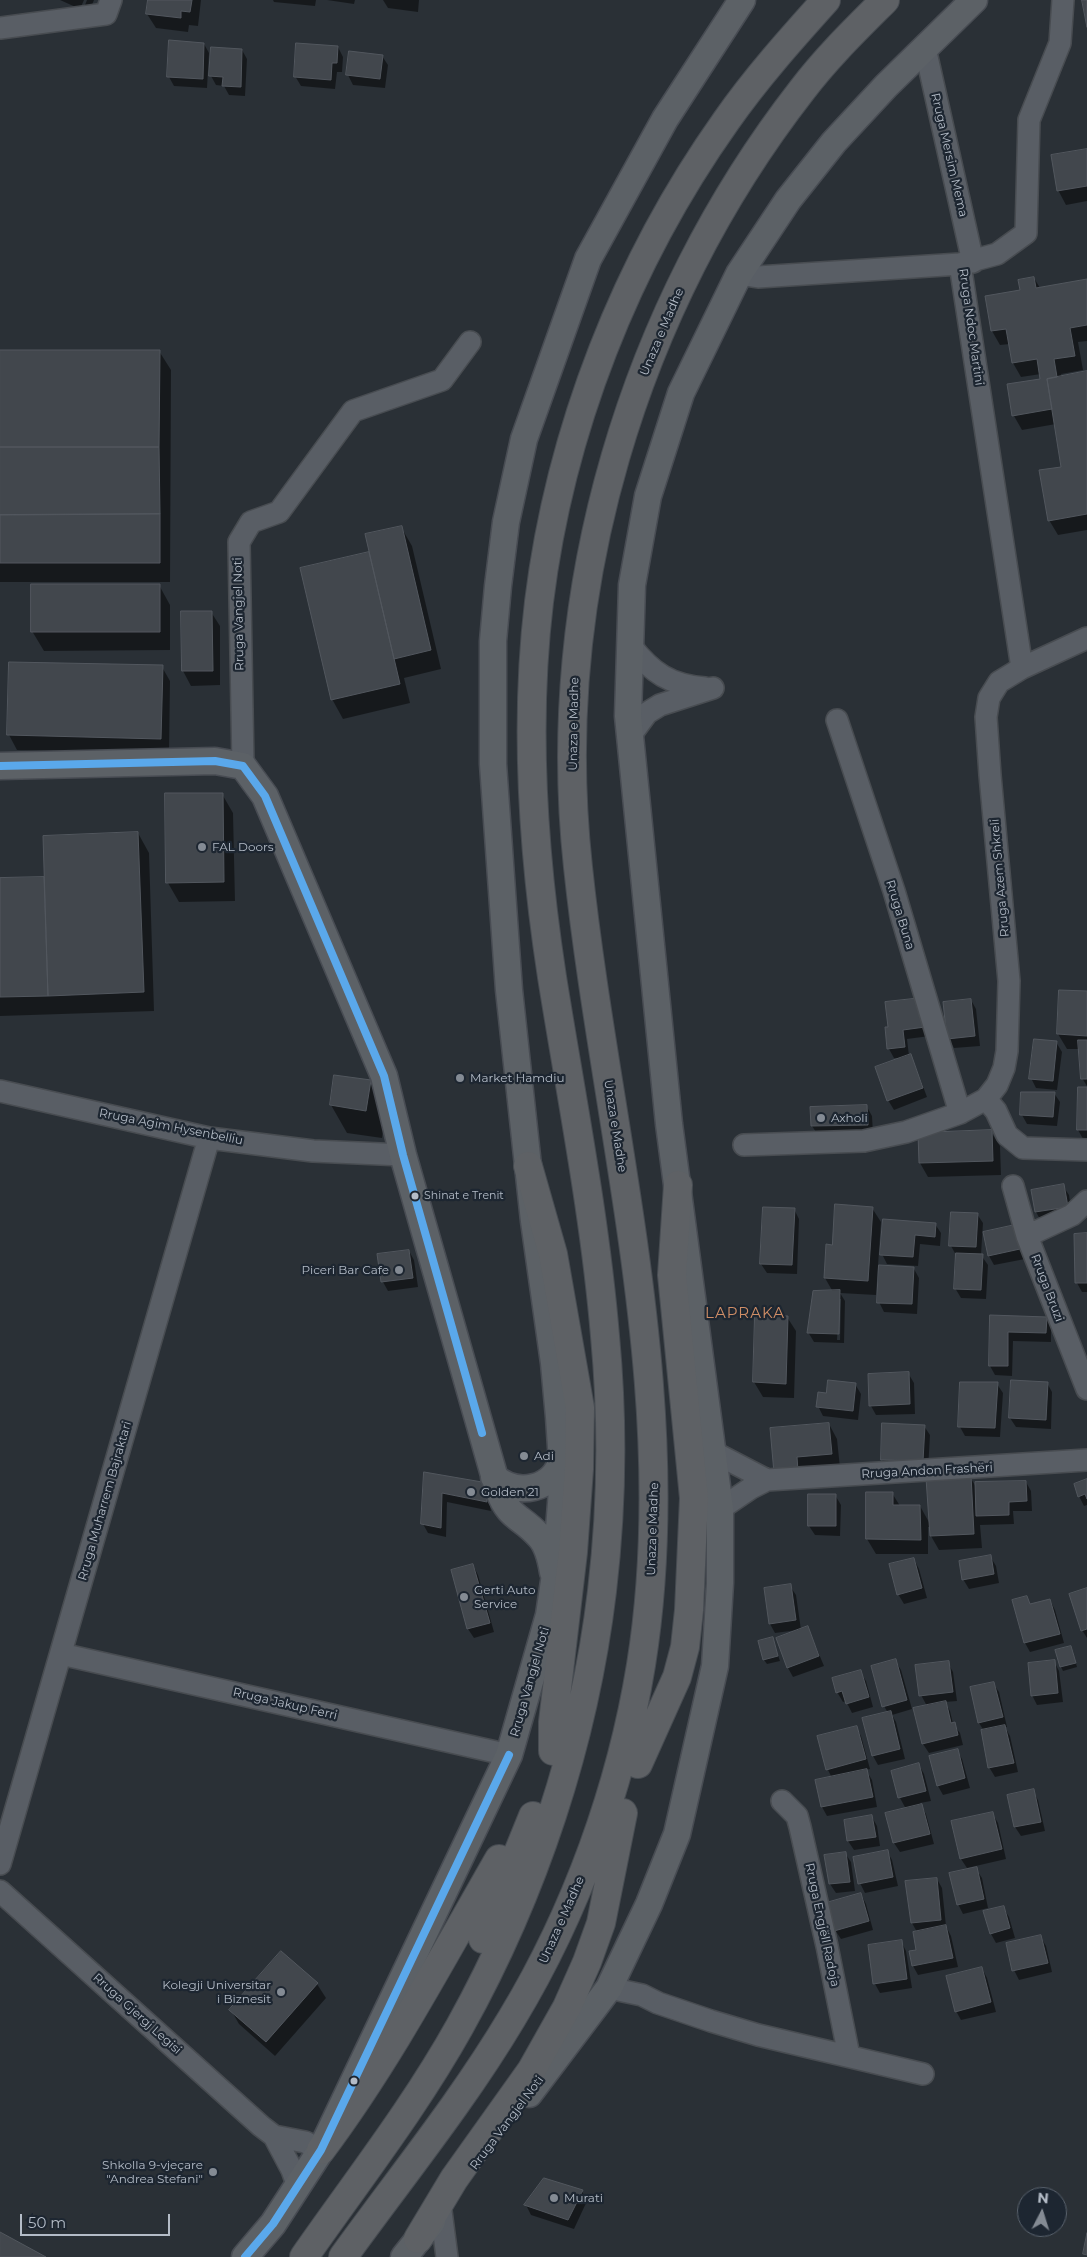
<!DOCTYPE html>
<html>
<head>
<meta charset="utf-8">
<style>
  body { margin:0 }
  #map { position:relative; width:1087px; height:2257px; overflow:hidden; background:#2a3036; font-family:Montserrat,sans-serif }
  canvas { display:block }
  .north { position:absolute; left:1017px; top:2187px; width:50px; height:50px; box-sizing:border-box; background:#1d2631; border:1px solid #59626d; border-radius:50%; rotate:5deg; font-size:14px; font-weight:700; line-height:20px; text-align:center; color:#b4bcc7 }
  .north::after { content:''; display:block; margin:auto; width:18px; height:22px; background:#848b94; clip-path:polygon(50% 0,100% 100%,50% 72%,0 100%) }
  .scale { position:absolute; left:20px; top:2214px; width:150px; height:22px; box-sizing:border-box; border:2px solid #b4bcc7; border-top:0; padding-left:6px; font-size:15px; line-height:18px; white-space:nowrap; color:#b4bcc7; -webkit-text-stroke:4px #1d2631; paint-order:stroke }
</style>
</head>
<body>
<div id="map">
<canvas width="1087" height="2257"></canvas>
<div class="north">N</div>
<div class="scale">50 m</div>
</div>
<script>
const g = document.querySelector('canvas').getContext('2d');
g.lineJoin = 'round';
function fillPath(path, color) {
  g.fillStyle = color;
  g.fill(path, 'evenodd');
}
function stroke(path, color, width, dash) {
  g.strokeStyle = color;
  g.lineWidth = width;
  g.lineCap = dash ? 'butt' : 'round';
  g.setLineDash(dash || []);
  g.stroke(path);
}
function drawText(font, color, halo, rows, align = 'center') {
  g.font = font + ' Montserrat,sans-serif';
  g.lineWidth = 4.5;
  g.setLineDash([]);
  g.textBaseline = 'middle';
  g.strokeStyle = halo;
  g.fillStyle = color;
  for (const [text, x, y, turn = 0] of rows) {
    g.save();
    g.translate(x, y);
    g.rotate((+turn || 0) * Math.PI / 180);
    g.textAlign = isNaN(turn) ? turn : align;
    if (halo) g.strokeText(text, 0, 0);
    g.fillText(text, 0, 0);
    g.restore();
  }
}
fillPath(new Path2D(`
  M60,0H84L80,9Z
  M87,0H94L89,12L83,10Z
  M149,0H201L198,26L189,25L188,32L156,28L147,14Z
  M273,0H316L315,6L274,2Z
  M327,0H355L354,4Z
  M383,0H419L418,12L388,8Z
  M204,44L209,53L207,88L174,86L169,77Z
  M338,47L343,57L342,72H337L335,89L301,86L295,76Z
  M242,50L247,59L245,96L229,95L224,86L216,85L211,76Z
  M382,56L388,65L385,88L353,85L348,75Z
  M1087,150V201L1066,205L1058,190Z
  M1034,278L1040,288L1087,280V341L1078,342L1083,370L1061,374L1062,377L1087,373V530L1058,535L1049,520L1062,468L1056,424L1022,430L1014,416L1042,380L1041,374L1021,377L1013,363L1010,344L1000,345L992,331Z
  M159,351L171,370L170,582H0V352Z
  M401,527L412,546L441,669L404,678L410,703L343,719L332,699L302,569L371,553Z
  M159,585L170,605V650L44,651L32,631Z
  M182,612H211L220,626V685L191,686L183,671Z
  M10,663L162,667L170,681L169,753L17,750L9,735Z
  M222,794L233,813L235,901L179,902L168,883Z
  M138,833L149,853L154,1011L0,1016V879L45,878Z
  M1060,991L1087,992V1086L1082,1078L1080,1049H1067L1058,1034Z
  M921,999L930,1036L907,1039L909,1056L915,1065L927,1097L894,1110L888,1100L902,1058H894L889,1049Z
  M971,1000L976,1009L980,1046L954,1048L949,1039Z
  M1056,1042L1062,1052L1057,1090L1036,1088L1031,1078Z
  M370,1082L386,1109L382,1138L347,1133L331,1105Z
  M1087,1088V1144H1086L1078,1130Z
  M1054,1093L1060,1102L1057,1126L1027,1124L1022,1115Z
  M867,1107L872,1116L873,1134L818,1135L812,1126V1108Z
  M991,1132L1000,1146L1001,1175L928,1177L920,1163L919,1135Z
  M1063,1186L1069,1195L1072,1216L1041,1221L1036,1212L1032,1191Z
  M872,1208L881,1222L876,1295L840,1293L845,1301L844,1343L814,1342L808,1332L833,1292L825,1278L833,1246ZM839,1299H841L840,1340H837Z
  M794,1209L799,1219L797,1274L767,1273L761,1264Z
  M977,1214L983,1223L981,1255L988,1265L986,1299L961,1298L955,1288L956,1255L951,1246Z
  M884,1220L935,1224L941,1233L940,1246L920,1244L918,1266L887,1264L882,1254Z
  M1014,1227L1025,1259L994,1265L989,1256Z
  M1087,1235V1292H1082L1077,1283Z
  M409,1251L414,1260L418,1287L388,1291L383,1282Z
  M914,1269L919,1278L917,1314L884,1312L879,1302Z
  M756,1316L787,1317L796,1331L794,1398L763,1397L754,1382Z
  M991,1316L1046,1318L1051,1327V1342L1013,1341L1012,1376L995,1375L990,1366Z
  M908,1373L914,1383L915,1414L876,1415L871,1406Z
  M1047,1383L1052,1392L1051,1429L1016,1427L1010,1418Z
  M855,1384L861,1394L858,1420L823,1416L818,1406Z
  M997,1384L1003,1393L1000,1437L965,1436L960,1427Z
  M829,1424L837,1439L840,1468L775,1473Z
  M924,1426L930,1435L928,1470L888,1469L882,1460Z
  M425,1473L481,1483L487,1493L491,1511L447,1502L446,1537L428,1533L423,1524Z
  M970,1477L976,1487L1026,1482L1031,1491L1032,1511H1013L1014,1524L980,1525L982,1548L939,1550L931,1536L930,1527H928V1554H876L867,1539V1493H892L900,1506H920L930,1524Z
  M1087,1480V1505L1084,1506L1079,1496Z
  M835,1495L841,1505L840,1536L815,1535L809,1526Z
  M990,1556L996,1566L999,1583L969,1589L963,1579Z
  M914,1559L919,1569L927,1598L904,1604L898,1594Z
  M473,1565L478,1575L494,1632L474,1638L468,1629Z
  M790,1586L796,1595L801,1630L808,1628L824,1666L793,1677L788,1668L798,1630L775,1633L770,1624Z
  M1087,1590V1638L1082,1630Z
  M1027,1598L1031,1605L1050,1600L1055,1610L1064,1643L1030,1652L1025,1643Z
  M772,1638L780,1661L767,1664L764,1660Z
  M1071,1647L1077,1667L1063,1671L1061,1667Z
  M895,1660L901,1670L912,1709L892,1715L896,1722L905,1759L878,1765L873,1756L864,1719L888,1713L884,1706Z
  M1054,1661L1059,1671L1063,1702L1037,1705L1032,1695Z
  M948,1663L953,1672L957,1701L945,1702L950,1711L953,1724L960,1733L963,1745L929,1753L923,1744L927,1706L921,1695Z
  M860,1672L866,1681L873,1707L852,1713L846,1701L843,1702L837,1692Z
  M993,1683L999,1692L1007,1727H1005L1010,1736L1018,1772L995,1777L989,1767L984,1731L979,1723L971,1688Z
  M856,1727L861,1736L870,1769L866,1770L872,1780L877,1807L827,1816L822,1807L817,1781L832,1778L828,1770Z
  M957,1750L962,1759L970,1788L943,1795L938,1786Z
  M919,1765L924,1774L931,1801L920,1803L926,1814L934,1844L900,1852L894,1843L887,1814L906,1809L900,1798L893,1772Z
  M1033,1791L1038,1800L1045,1831L1021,1836L1015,1827L1009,1796Z
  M992,1813L998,1823L1006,1859L967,1868L961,1859L953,1822Z
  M872,1817L877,1826L880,1846L854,1850L848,1841Z
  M887,1851L892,1860L898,1886L865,1893L860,1883Z
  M845,1853L851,1862L855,1891L836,1893L830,1884L826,1856Z
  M976,1869L982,1878L988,1908L963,1914L958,1904Z
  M937,1879L942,1888L946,1926L951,1936L958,1967L918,1975L913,1966L910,1952L918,1951L917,1932L912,1923L906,1882Z
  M861,1894L866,1904L873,1930L841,1939L835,1930Z
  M1003,1907L1009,1917L1015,1938L996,1943L991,1934Z
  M1040,1936L1046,1946L1052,1972L1019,1980L1014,1970Z
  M901,1941L906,1951L912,1988L880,1993L875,1984Z
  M982,1968L987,1978L996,2012L961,2020L956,2011Z
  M317,1984L326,1998L275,2056L239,2024L231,2010Z
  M582,2191L587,2201L574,2229L531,2215L526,2205Z`), '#0007');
const building = new Path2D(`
  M148,0H192L190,12L181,11V18L146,14Z
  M1082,0H1087V27Z
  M169,40L204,43L203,79L167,77Z
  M296,43L338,46L337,63H332L331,80L294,77Z
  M211,47L242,49L241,87L222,86L223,77L209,76Z
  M349,51L383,55L380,79L346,75Z
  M1087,149V186L1057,191L1051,155Z
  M1034,277L1036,288L1087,279V325L1070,328L1075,356L1054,359L1057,377L1047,379L1052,409L1012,416L1007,384L1040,379L1037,359L1012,363L1006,329L991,331L985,296L1020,290L1018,280Z
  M0,350H160L159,447H0Z
  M1087,371V514L1048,521L1039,470L1061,467L1047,379Z
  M0,447H159L160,514L0,515Z
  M160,514V563H0V515Z
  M402,526L431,650L394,659L365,534Z
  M369,552L400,684L331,700L300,568Z
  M31,584H160V632H31Z
  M181,611H212L213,671H182Z
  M9,662L163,665L161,739L7,735Z
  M165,793H223L224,882L166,883Z
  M138,832L144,992L48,996L43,836Z
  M44,877L48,996L0,997V878Z
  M1059,990L1087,991V1036L1057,1034Z
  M922,998L925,1027L903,1030L905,1047L887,1049L885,1027H888L885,1002Z
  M971,999L975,1036L947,1039L943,1002Z
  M1034,1039L1057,1041L1053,1081L1029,1079Z
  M1078,1040H1087V1079H1081Z
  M911,1054L923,1088L887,1101L875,1067Z
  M334,1075L371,1080L366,1111L330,1105Z
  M1078,1087H1087V1130H1077Z
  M1021,1092H1055L1053,1117L1020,1115Z
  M867,1105L868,1125L811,1126L810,1107Z
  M992,1130L993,1161L919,1163L918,1133Z
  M1064,1184L1068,1207L1035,1212L1031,1190Z
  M835,1204L873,1207L868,1281L824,1278L826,1244L832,1245Z
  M763,1207L795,1208L792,1265L760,1264Z
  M951,1212L978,1213L976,1247L949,1246Z
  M883,1219L936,1223L935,1237L915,1235L913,1257L880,1255Z
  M1015,1225L1020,1249L988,1256L983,1232Z
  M1087,1233V1283H1075L1074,1234Z
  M409,1250L413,1278L381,1282L377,1254Z
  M956,1253L983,1254L981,1290L954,1289Z
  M879,1265L914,1267L912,1304L877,1303Z
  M840,1290L839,1334L807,1333L813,1291Z
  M755,1315L788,1316L786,1384L753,1382Z
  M990,1315L1047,1317L1046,1333L1008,1332V1366H989Z
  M909,1372L910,1404L869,1406L868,1374Z
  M828,1380L856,1383L853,1411L816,1407L818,1392L826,1393Z
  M1011,1380L1048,1382L1046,1420L1009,1418Z
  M960,1382H998L995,1428L958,1427Z
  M829,1423L832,1454L797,1457L798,1471L774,1473L770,1428Z
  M882,1423L925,1425L923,1461L881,1460Z
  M424,1472L482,1482L487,1502L442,1493L441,1528L421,1524Z
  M971,1475L974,1534L930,1536L926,1478Z
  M1087,1479V1499L1085,1494L1078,1497L1074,1484Z
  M1026,1481L1027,1501L1009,1502V1515L976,1516L975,1482Z
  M866,1492H893V1505H920L921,1540L866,1539Z
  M808,1494H836V1526H808Z
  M991,1555L994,1574L962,1580L959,1561Z
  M914,1558L922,1588L897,1595L889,1564Z
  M473,1564L490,1623L467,1629L451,1570Z
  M791,1584L796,1620L769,1624L764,1588Z
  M1087,1588V1629L1081,1631L1069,1594Z
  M1027,1596L1030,1604L1050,1599L1060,1634L1024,1643L1012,1600Z
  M808,1626L819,1656L787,1668L776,1638Z
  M773,1637L778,1656L763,1660L758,1641Z
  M1071,1646L1076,1663L1060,1667L1055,1650Z
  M896,1659L907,1700L882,1707L871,1666Z
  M1055,1660L1058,1693L1031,1696L1028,1663Z
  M949,1661L953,1692L919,1696L915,1665Z
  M861,1670L869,1697L846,1704L842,1691L836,1693L832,1678Z
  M994,1682L1003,1717L978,1723L970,1687Z
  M946,1701L951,1723L955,1722L958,1735L922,1744L913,1708Z
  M891,1711L900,1749L872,1756L862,1718Z
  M1005,1725L1014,1763L988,1768L981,1730Z
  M857,1726L866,1759L826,1770L817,1736Z
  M958,1749L965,1778L937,1786L929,1756Z
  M919,1763L926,1791L898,1798L891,1771Z
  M867,1769L873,1797L821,1807L815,1780Z
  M1034,1789L1041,1822L1014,1827L1007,1795Z
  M922,1804L930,1834L893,1843L885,1813Z
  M993,1812L1002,1849L960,1859L951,1821Z
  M872,1815L876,1837L847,1841L844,1820Z
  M888,1850L893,1877L858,1884L853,1857Z
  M846,1852L850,1882L829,1884L824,1855Z
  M977,1867L984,1899L957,1905L949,1873Z
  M937,1878L941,1920L911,1923L905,1881Z
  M861,1893L869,1921L834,1931L826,1903Z
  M1004,1906L1010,1928L990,1934L983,1911Z
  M946,1925L953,1958L912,1966L909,1951L916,1950L913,1932Z
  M1041,1935L1048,1963L1012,1971L1006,1943Z
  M902,1940L907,1979L873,1984L868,1945Z
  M281,1951L318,1983L266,2042L229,2010Z
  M982,1967L991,2002L955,2012L946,1976Z
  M544,2178L583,2190L568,2220L524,2205Z
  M0,2232L46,2257H0Z
  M1087,2233V2255L1083,2254Z`);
fillPath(building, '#42474d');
stroke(building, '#52575e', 1);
const minor = new Path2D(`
  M0,28L106,14L111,0
  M925,48L973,262
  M960,264L1022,668
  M739,274L758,277L960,264L997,254L1026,233L1029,120L1060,43L1063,0
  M631,646C652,673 670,685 705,688
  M837,720L894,891L960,1113
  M630,736L647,713L660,705L713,688
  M243,766L239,542L251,522L279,512L353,411L442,380L470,342
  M0,1091L209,1138L313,1151L403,1155
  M986,1099L996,1111L1007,1135L1023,1148L1087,1150
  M744,1145L864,1141L906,1132L960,1113L986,1099L997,1085L1004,1068L1007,1051L1009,981L990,775L986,717L989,698L999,682L1022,668L1087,638
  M1013,1186L1027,1236L1087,1389
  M1027,1236L1072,1215L1087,1201
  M713,1452L767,1480
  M720,1509L751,1488L767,1480L1087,1460
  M61,1654L509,1755
  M782,1801L797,1816L800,1827L827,1946L849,2056
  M0,1864L209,1138
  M0,1891L261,2126L274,2136L305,2142L321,2150
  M609,1988L642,1995L658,2003L711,2021L758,2035L923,2074
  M274,2136L292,2170L298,2187
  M441,2211L447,2257`);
const major = new Path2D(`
  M0,766L215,761L243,766L265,796L384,1076L403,1155L498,1489C510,1520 520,1515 539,1536C548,1545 551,1560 553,1572
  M494,1477C517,1497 554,1490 562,1459
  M529,2094L609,1988L649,1904L677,1834L715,1666L720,1583V1509L669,1124L628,716L632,585L648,496L681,393L739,274L788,200L834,142L886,86L974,0
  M245,2257L273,2224L321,2150L509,1755L549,1615L556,1568L563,1477L559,1417L554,1363L534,1221L509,990L493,764V641L498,586L506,522L524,439L588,259L665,119L742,0
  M404,2257L432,2222`);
const highway = new Path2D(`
  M528,1166L553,1254L580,1408L579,1469L573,1552L553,1722V1751
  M638,1764L677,1677L685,1647L689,1610L694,1498L672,1275L678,1185
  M483,1939L533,1816
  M321,2150C389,2059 442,1958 499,1859
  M418,2239L454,2179L531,2071L567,2007L587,1962L601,1923L623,1813
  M304,2257C357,2181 415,2107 460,2026C534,1893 584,1742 602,1591C612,1507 613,1421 605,1336C595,1216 571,1096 552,977C533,854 524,726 539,602C560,431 626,262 726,121C756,78 791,39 826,0
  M343,2257C400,2178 462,2102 512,2018C576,1912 621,1788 641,1665C684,1398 606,1132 578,867C548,593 633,307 802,90C827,57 856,29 885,0`);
stroke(minor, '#484c51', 24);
stroke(major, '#484c53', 29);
stroke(highway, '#474c52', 30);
stroke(minor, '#595e65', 21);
stroke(major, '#5c6166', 26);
stroke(highway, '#5e6165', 28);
stroke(new Path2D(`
  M0,766L215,761L243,766L265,796L384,1076L403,1155L482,1433
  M245,2257L273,2224L321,2150L509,1755`), '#5aa8eb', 8);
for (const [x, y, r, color] of [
  [202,847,5,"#848b94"],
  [460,1078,5,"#848b94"],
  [821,1118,5,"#848b94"],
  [415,1196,4.5,"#b4bcc7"],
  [399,1270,5,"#848b94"],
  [524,1456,5,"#848b94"],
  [471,1492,5,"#848b94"],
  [464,1597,5,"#848b94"],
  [281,1992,5,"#848b94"],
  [354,2081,4.5,"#b4bcc7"],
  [213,2172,5,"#848b94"],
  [554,2198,5,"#848b94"]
]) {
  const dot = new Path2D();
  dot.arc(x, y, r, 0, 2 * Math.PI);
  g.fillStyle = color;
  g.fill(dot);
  stroke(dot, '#1d2631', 2);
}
drawText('11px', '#b4bcc7', '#1d2631', [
  ["Shinat e Trenit",424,1196]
], 'left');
drawText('12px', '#b4bcc7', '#1d2631', [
  ["Rruga Mersim Mema",949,155,77],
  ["Rruga Ndoc Martini",971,327,82],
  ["Unaza e Madhe",662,332,-67],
  ["Rruga Vangjel Noti",239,614,-91],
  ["Unaza e Madhe",574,724,-89],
  ["Rruga Azem Shkreli",1000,878,-95],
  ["Rruga Buna",900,915,73],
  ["Unaza e Madhe",615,1126,81],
  ["Rruga Agim Hysenbelliu",171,1127,11],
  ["Rruga Bruzi",1047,1288,69],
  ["Rruga Andon Frashëri",927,1471,-3],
  ["Rruga Muharrem Bajraktari",105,1501,-74],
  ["Unaza e Madhe",653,1529,-88],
  ["Rruga Vangjel Noti",530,1682,-74],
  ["Rruga Jakup Ferri",285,1704,13],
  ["Unaza e Madhe",562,1920,-66],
  ["Rruga Engjëll Radoja",822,1925,78],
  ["Rruga Gjergj Legisi",137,2014,42],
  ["Rruga Vangjel Noti",507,2123,-53]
]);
drawText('12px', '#b4bcc7', '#1d2631', [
  ["FAL Doors",212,847],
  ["Market Hamdiu",470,1078],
  ["Axholi",831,1118],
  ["Piceri Bar Cafe",389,1270,"right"],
  ["Adi",534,1456],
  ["Golden 21",481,1492],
  ["Gerti Auto",474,1590],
  ["Service",474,1604],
  ["Kolegji Universitar",271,1985,"right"],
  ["i Biznesit",271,1999,"right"],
  ["Shkolla 9-vjeçare",203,2165,"right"],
  ["\"Andrea Stefani\"",203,2179,"right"],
  ["Murati",564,2198]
], 'left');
g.letterSpacing = '1px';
drawText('15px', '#d08e66', '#1d2631', [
  ["LAPRAKA",745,1314]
]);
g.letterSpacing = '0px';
</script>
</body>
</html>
